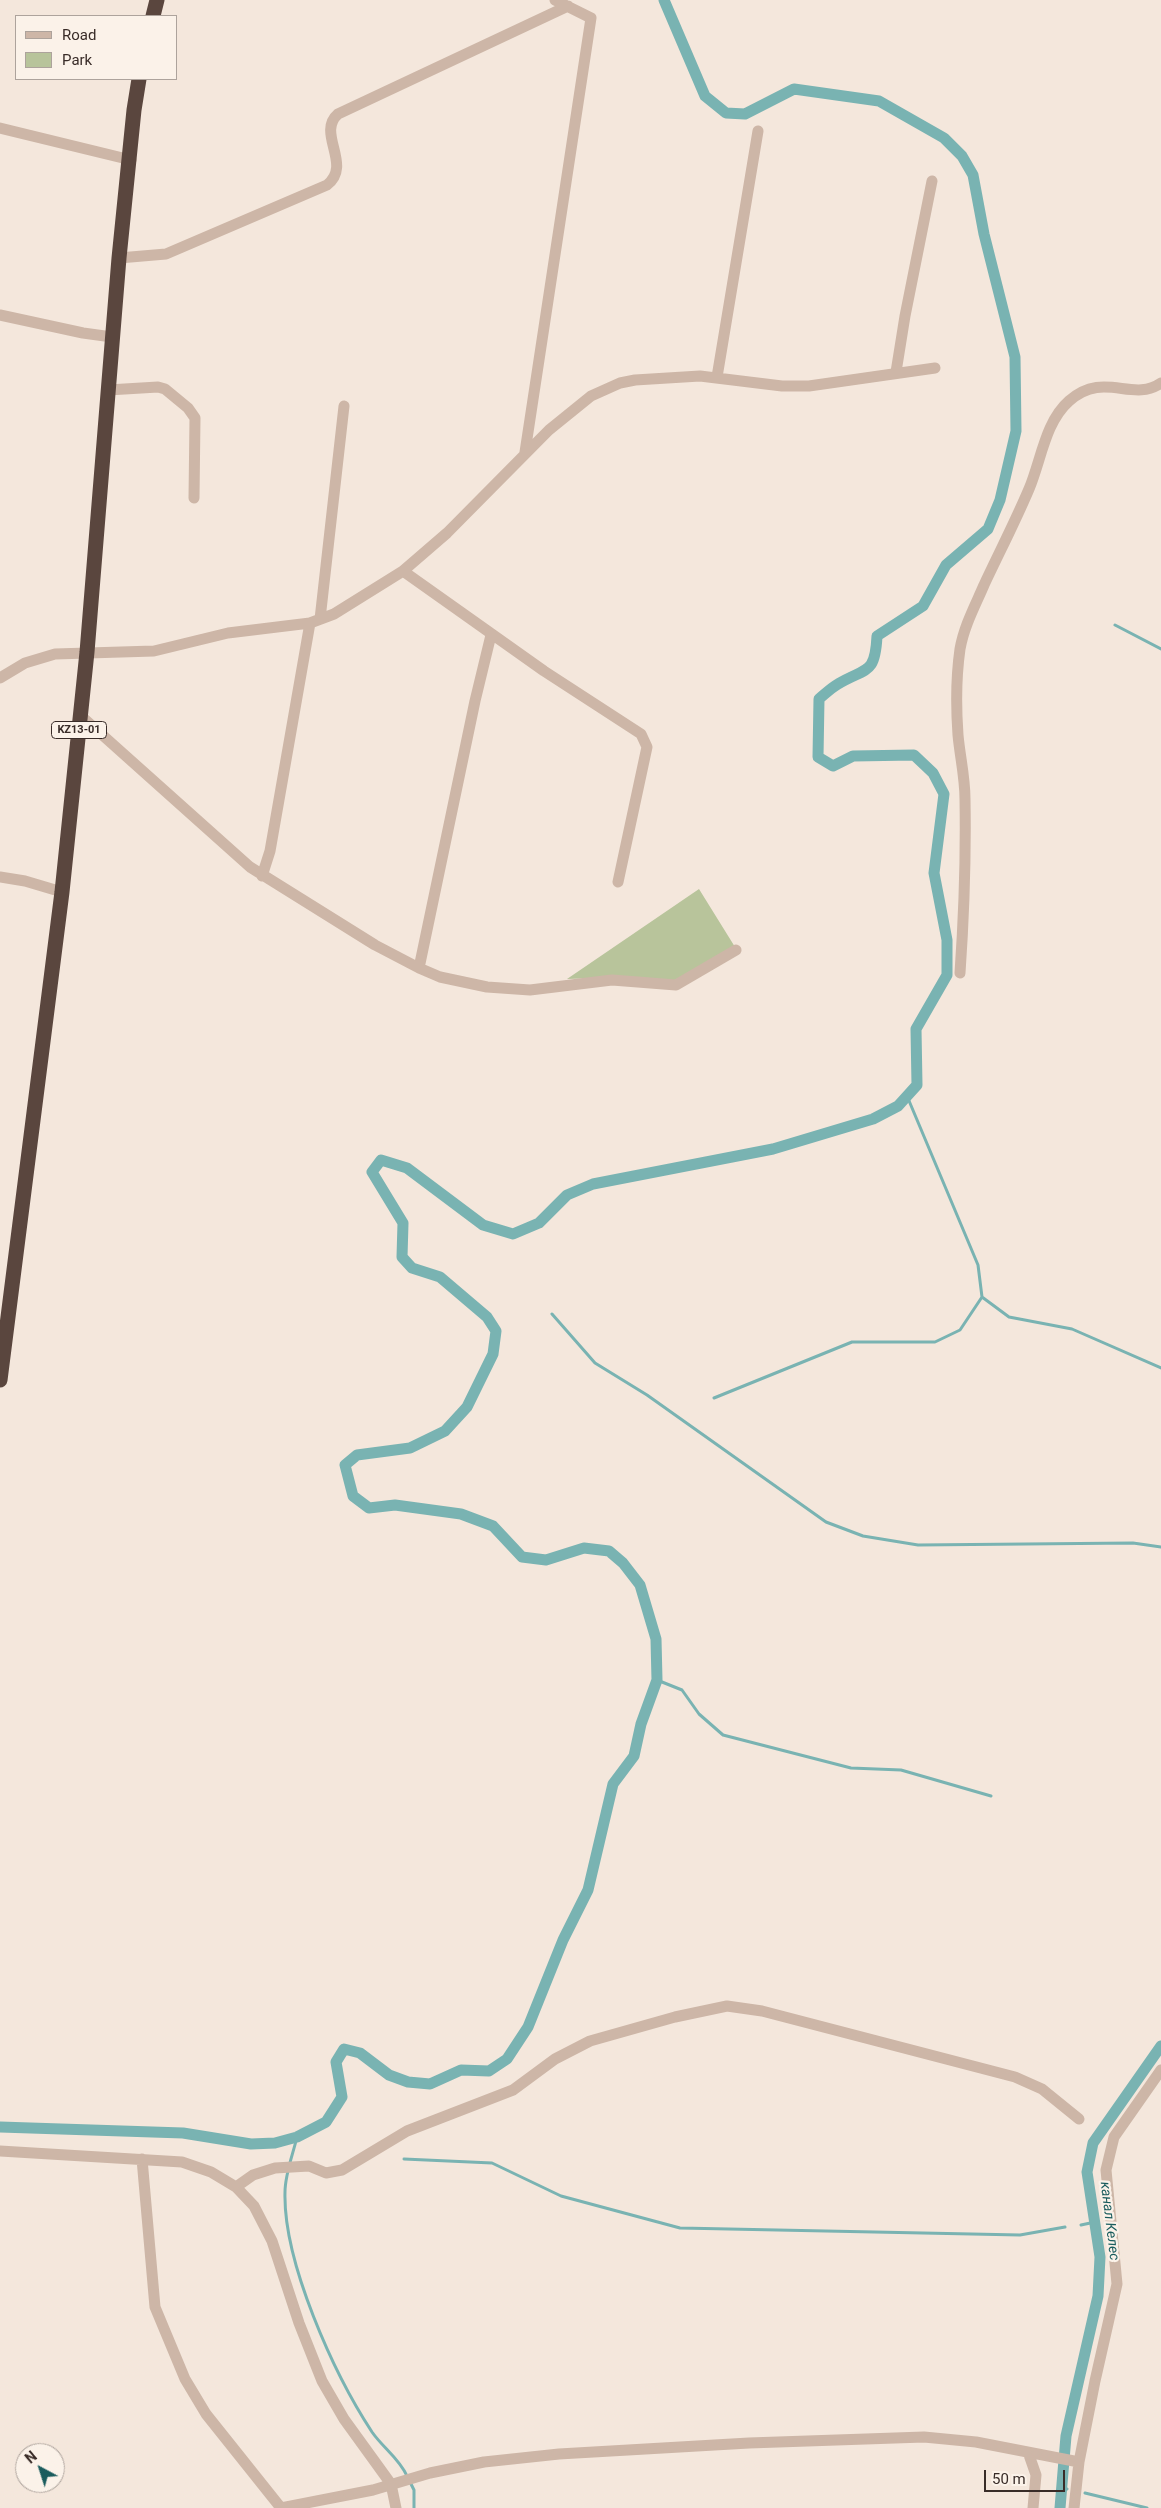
<!DOCTYPE html>
<html>
<head>
<meta charset="utf-8">
<style>
  body { margin:0 }
  #map { position:relative; width:1161px; height:2508px; overflow:hidden; background:#f4e7dc; font-family:Roboto,sans-serif }
  canvas { display:block }
  .legend { position:absolute; left:15px; top:15px; width:162px; height:65px; box-sizing:border-box; background:#fbf2e9; border:1px solid #ada39c; margin:0; padding:6px 9px; list-style:none; font-size:15px; color:#392c28 }
  .legend li { display:flex; align-items:center; gap:10px; height:25px }
  .legend b { width:25px; border:1px solid #ada39c }
  .north { position:absolute; left:15px; top:2443px; width:50px; height:50px; box-sizing:border-box; background:#fbf2e9; border:1px solid #ada39c; border-radius:50%; rotate:320deg; font-size:14px; font-weight:700; line-height:20px; text-align:center; color:#392c28 }
  .north::after { content:''; display:block; margin:auto; width:18px; height:22px; background:#1a5c5d; clip-path:polygon(50% 0,100% 100%,50% 72%,0 100%) }
  .scale { position:absolute; left:984px; top:2470px; width:81px; height:22px; box-sizing:border-box; border:2px solid #392c28; border-top:0; padding-left:6px; font-size:15px; line-height:18px; white-space:nowrap; color:#392c28; -webkit-text-stroke:4px #fbf2e9; paint-order:stroke }
</style>
</head>
<body>
<div id="map">
<canvas width="1161" height="2508"></canvas>
<ul class="legend">
<li><b style="height:6px;background:#cdb6a7"></b>Road</li>
<li><b style="height:14px;background:#b8c49b"></b>Park</li>
</ul>
<div class="north">N</div>
<div class="scale">50 m</div>
</div>
<script>
const g = document.querySelector('canvas').getContext('2d');
g.lineJoin = 'round';
function fillPath(path, color) {
  g.fillStyle = color;
  g.fill(path, 'evenodd');
}
function stroke(path, color, width, dash) {
  g.strokeStyle = color;
  g.lineWidth = width;
  g.lineCap = dash ? 'butt' : 'round';
  g.setLineDash(dash || []);
  g.stroke(path);
}
function drawText(font, color, halo, rows, align = 'center') {
  g.font = font + ' Roboto,sans-serif';
  g.lineWidth = 4.5;
  g.setLineDash([]);
  g.textBaseline = 'middle';
  g.strokeStyle = halo;
  g.fillStyle = color;
  for (const [text, x, y, turn = 0] of rows) {
    g.save();
    g.translate(x, y);
    g.rotate((+turn || 0) * Math.PI / 180);
    g.textAlign = isNaN(turn) ? turn : align;
    if (halo) g.strokeText(text, 0, 0);
    g.fillText(text, 0, 0);
    g.restore();
  }
}
fillPath(new Path2D(`
  M699,889L735,947L668,984L596,978L567,979Z`), '#b8c49b');
stroke(new Path2D(`
  M1115,625L1161,649
  M982,1297L1009,1317L1072,1329L1161,1368
  M552,1314L595,1363L647,1395L826,1522L863,1536L918,1545L1133,1543L1161,1547
  M714,1398L852,1342H935L960,1330L982,1297L978,1265L907,1096
  M657,1680L682,1690L699,1714L723,1735L851,1768L901,1770L991,1796
  M297,2137C293,2154 285,2174 285,2192C283,2262 334,2374 372,2432C383,2448 399,2458 407,2476
  M404,2159L492,2163L561,2196L680,2228L1020,2235L1065,2227
  M1081,2225L1095,2222
  M410,2482L414,2490V2508
  M1062,2488L1067,2489
  M1085,2493L1147,2508`), '#79b3b2', 3);
stroke(new Path2D(`
  M0,2127L183,2133L251,2144L275,2143L297,2137L326,2122L342,2097L336,2062L344,2049L360,2053L389,2075L408,2082L430,2084L461,2070L489,2071L507,2059L528,2027L563,1940L588,1890L613,1784L634,1756L641,1724L657,1680L656,1639L640,1585L623,1563L609,1551L584,1548L546,1560L522,1557L493,1526L461,1514L395,1505L369,1508L353,1496L345,1465L357,1455L410,1448L445,1431L467,1407L493,1354L496,1331L487,1317L440,1277L412,1268L402,1257L403,1223L372,1172L381,1160L407,1168L483,1225L513,1234L539,1223L567,1195L593,1184L773,1149L873,1119L898,1106L917,1085L916,1029L947,975V940L934,873L944,794L933,773L914,755L853,756L833,766L818,757L819,699C825,694 831,688 838,684C866,667 875,676 877,636L923,606L946,565L988,529L1000,500L1016,431L1015,357L984,234L973,175L962,156L944,138L879,101L794,89L745,114L726,113L705,96L664,0
  M1060,2508L1066,2436L1098,2296L1100,2257L1087,2172L1093,2143L1161,2046`), '#79b3b2', 11);
stroke(new Path2D(`
  M0,128L131,160
  M119,258L166,254L327,185C353,165 316,133 338,114L568,6
  M0,315L83,333L112,337
  M896,372L905,316L932,181
  M717,377L758,131
  M108,390L158,387L165,389L188,408L195,418L194,498
  M525,452L591,18L555,0
  M403,571L544,671L641,734L647,747L618,882
  M320,619L344,406
  M0,678L25,663L55,654L154,651L228,633L310,623L334,614L403,571L447,533L549,430L591,396L620,383L635,380L700,376L782,386H809L935,368
  M80,715L250,867L375,945L419,968L440,977L487,987L530,990L612,980L676,985L736,950
  M262,876L270,851L310,623
  M0,877L25,881L62,892
  M419,968L475,701L491,635
  M960,973C964,915 966,857 965,799C965,777 960,757 958,735C956,707 956,677 960,649C964,626 975,606 984,585C999,553 1015,522 1029,489C1041,461 1045,422 1069,401C1104,370 1132,403 1161,383
  M0,2151L182,2162L211,2172L236,2187L254,2206L272,2241L299,2323L322,2381L344,2419L391,2484L396,2508
  M142,2159L155,2307L185,2379L206,2414L281,2508
  M236,2187L253,2175L275,2168L309,2166L326,2173L342,2170L407,2131L513,2090L555,2059L590,2041L675,2017L727,2006L762,2011L1015,2077L1042,2089L1079,2119
  M1028,2452L1036,2475L1033,2508
  M281,2508L373,2490L430,2473L484,2462L559,2454L749,2443L924,2437L976,2442L1079,2462
  M1074,2508L1079,2462L1095,2381L1117,2284L1106,2170L1114,2137L1161,2070`), '#cdb6a7', 11);
stroke(new Path2D(`
  M153,16L157,0
  M0,1380L62,892L87,652L119,258L134,110L139,79`), '#5a463e', 15);
for (const [x, y, w] of [
  [79,730,55]
]) {
  const box = new Path2D();
  box.roundRect(x - w / 2, y - 8.5, w, 17, 4);
  g.fillStyle = '#fbf2e9';
  g.fill(box);
  stroke(box, '#392c28', 1);
}
drawText('bold 11px', '#392c28', null, [
  ["KZ13-01",79,730]
]);
drawText('italic 14px', '#1a5c5d', '#fbf2e9', [
  ["канал Келес",1109,2221,83]
]);
</script>
</body>
</html>
